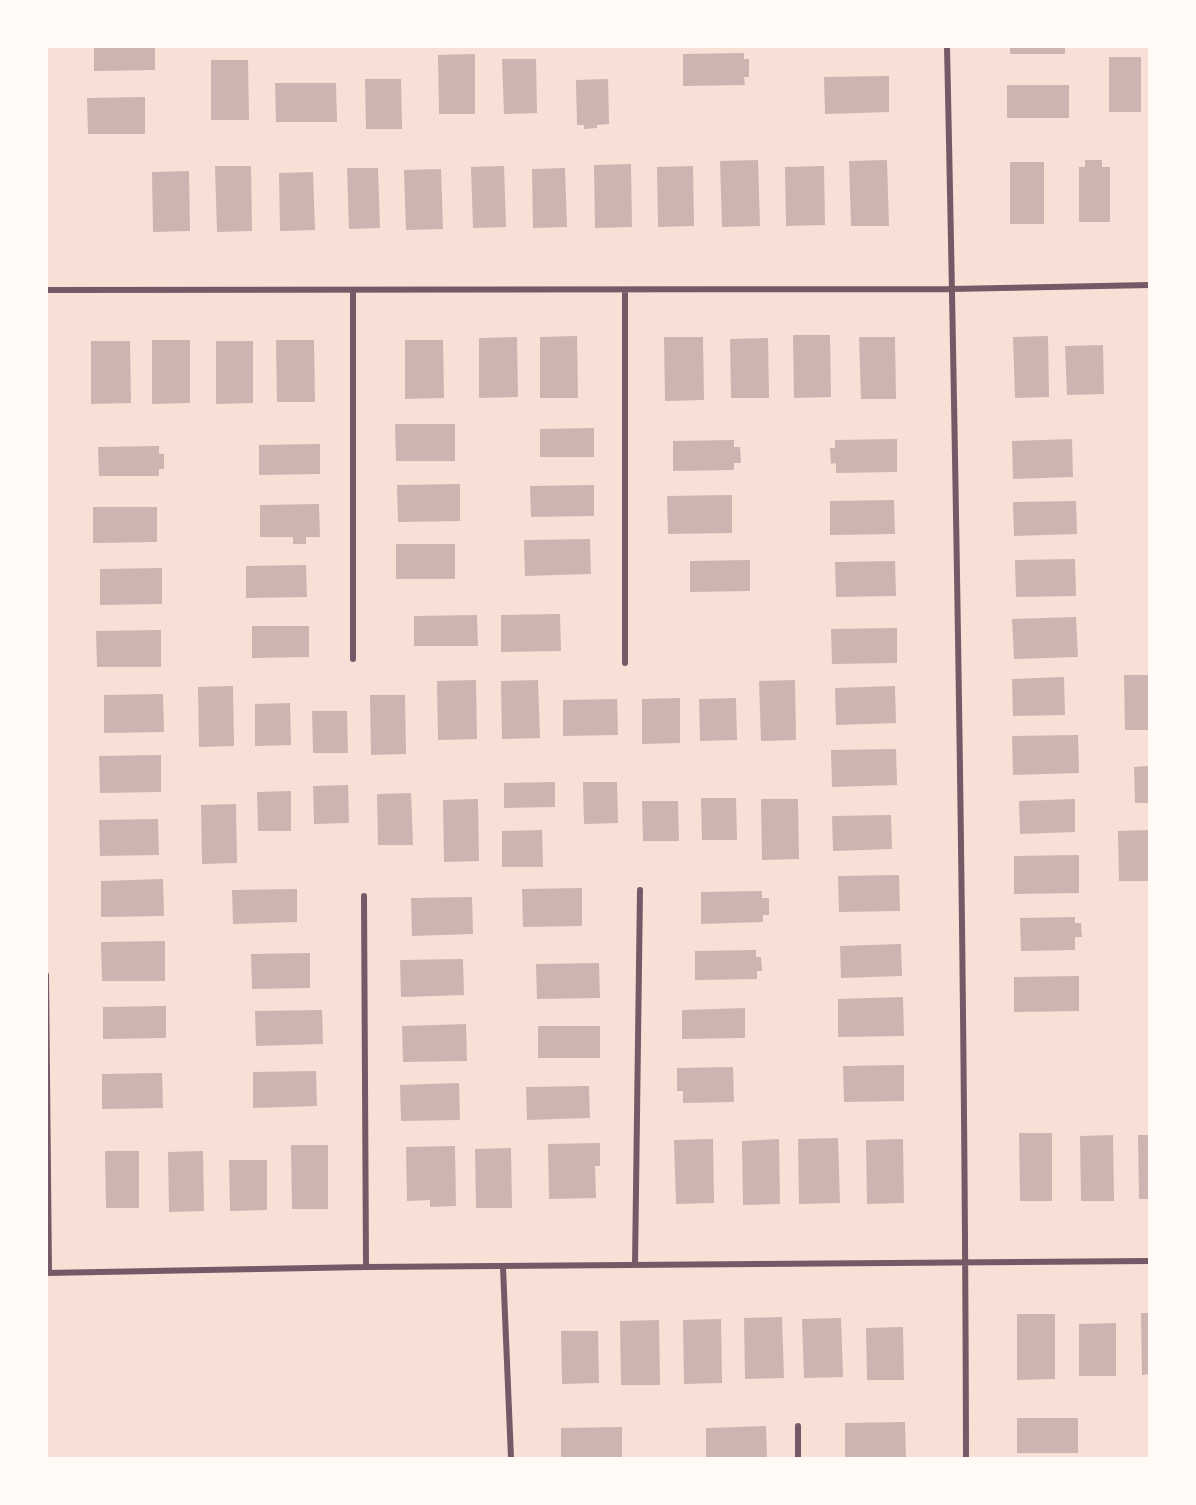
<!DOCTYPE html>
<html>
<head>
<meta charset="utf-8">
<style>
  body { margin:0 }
  #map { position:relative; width:1196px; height:1505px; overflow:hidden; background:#f7e1d7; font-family:Roboto,sans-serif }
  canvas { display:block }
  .frame { position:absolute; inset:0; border:48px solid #fffaf5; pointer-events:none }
</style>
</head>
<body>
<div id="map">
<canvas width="1196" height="1505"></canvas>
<div class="frame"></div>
</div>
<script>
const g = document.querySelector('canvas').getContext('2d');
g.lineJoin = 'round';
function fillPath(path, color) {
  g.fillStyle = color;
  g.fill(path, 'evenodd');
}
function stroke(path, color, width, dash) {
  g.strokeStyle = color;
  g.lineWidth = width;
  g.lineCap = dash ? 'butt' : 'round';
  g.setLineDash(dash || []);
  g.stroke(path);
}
fillPath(new Path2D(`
  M94,46H155V70L94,71Z
  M1010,46H1065V54H1010Z
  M744,53V59H749V77H744L745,85L683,86V54Z
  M475,54V114H439L438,55Z
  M1109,57H1141V112H1109Z
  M502,59H536L537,113L504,114Z
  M211,60H248L249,120H211Z
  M889,76V112L825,114L824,77Z
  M365,79H401L402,129H366Z
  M608,79L609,124L597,125V128L584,129V125H577L576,80Z
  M275,83H336L337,122H276Z
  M1007,85H1069V118H1007Z
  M145,97V134H88L87,98Z
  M758,160L760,226L722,227L720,161Z
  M887,160L889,226H851L849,161Z
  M1085,160H1102V167H1110V222H1079V167H1085Z
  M1010,162H1044V224H1010Z
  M631,164L632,227L595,228L594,165Z
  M215,166H251L252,231L217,232Z
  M504,166L506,227L473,228L471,167Z
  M693,166L694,226L658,227L657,167Z
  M824,166L825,225L786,226L785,167Z
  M347,168H378L380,228L349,229Z
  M565,168L567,227L533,228L532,169Z
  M441,169L443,229L406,230L404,170Z
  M189,171L190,231L153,232L152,172Z
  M313,172L315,230L280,231L279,173Z
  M793,335H830L831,397L794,398Z
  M577,336L578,398H540V337Z
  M1048,336L1049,397L1015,398L1013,337Z
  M517,337L518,397L479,398V338Z
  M664,337H703L704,400L665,401Z
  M859,337H895L896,399H861Z
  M768,338L769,398H731L730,339Z
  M152,340H190V403L152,404Z
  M276,340H314L315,402H277Z
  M405,340H443L444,398L405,399Z
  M91,341H130L131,403L91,404Z
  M216,341H253V403L216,404Z
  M1103,345L1104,394L1067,395L1065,346Z
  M395,424H455V461H396Z
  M594,428V457H540V429Z
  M897,439V472L836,473V463L831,464L830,448H835V440Z
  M1072,439L1073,477L1013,479L1012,441Z
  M734,440V447H740L741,463H734V470L673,471V441Z
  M320,444V474L259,475V445Z
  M159,446V454H164V469H159V476H99L98,447Z
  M460,484V521L398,522L397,485Z
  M594,485V516L531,517L530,486Z
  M732,495V533L668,534L667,496Z
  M894,500L895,534L830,535V501Z
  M1076,501L1077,534L1014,536L1013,502Z
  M319,504L320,537H306V544H293V537H260V505Z
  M93,507H157V542L93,543Z
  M590,539L591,574L525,576L524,540Z
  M396,544H455V579H396Z
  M1075,559L1076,596L1016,597L1015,560Z
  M750,560V591L690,592V561Z
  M895,561L896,596L836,597L835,562Z
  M306,565L307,597L246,598V566Z
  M162,568V604L100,605V569Z
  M560,614L561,651L501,652V615Z
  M477,615L478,646H414V616Z
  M1076,617L1078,657L1014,659L1012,619Z
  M252,626H309V657L252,658Z
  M897,628V663L832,664L831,629Z
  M161,630V667H97L96,631Z
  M1124,675H1150V730H1125Z
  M1064,677L1065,715L1013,716L1012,679Z
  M476,680L477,739L438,740L437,681Z
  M538,680L540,738L502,739L501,681Z
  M795,680L796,740L761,741L759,681Z
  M233,686L234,746L199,747L198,687Z
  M895,686L896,723L836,725L835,688Z
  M163,694L164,732L104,733V695Z
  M370,695H405L406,754L371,755Z
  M680,698V743L642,744V699Z
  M736,698L737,740L700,741L699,699Z
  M617,699L618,735L563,736V700Z
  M290,703L291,745L255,746V704Z
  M312,711H347L348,753H313Z
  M1078,735L1079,773L1013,775L1012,736Z
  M896,749L897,785L832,787L831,750Z
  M161,755V792L100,793L99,756Z
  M1150,766V803H1135L1134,767Z
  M555,782V807L504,808V783Z
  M583,782H617L618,823L584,824Z
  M348,785L349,823L314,824L313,786Z
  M291,791V831H258L257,792Z
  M411,793L413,845H378L377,794Z
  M701,798H736L737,840H702Z
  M478,799L479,861L444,862L443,800Z
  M761,799H798L799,859L762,860Z
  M1075,799V832L1020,834L1019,801Z
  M642,801H678L679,841H643Z
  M236,804L237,863L202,864L201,805Z
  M891,815L892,849L833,851L832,816Z
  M158,819L159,855L100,856L99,820Z
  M542,830L543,867H502V831Z
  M1150,830V881H1119L1118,831Z
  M1079,855V893L1014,894V856Z
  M899,875L900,911L839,912L838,876Z
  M163,879L164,916L101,917V881Z
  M582,888V926L523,927L522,889Z
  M297,889V922L233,924L232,890Z
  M762,891V898H769V915H763V922L701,924V892Z
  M472,897L473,934L412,936L411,898Z
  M1075,917V923H1081L1082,937H1075V950L1021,951L1020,918Z
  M165,941V981H102L101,942Z
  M901,944L902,976L841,978L840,946Z
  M756,950V957H761L762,971H757V979L695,980V951Z
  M310,953V988L252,989L251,954Z
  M463,959L464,995L401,997L400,960Z
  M599,963L600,998L537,999L536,964Z
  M1079,976V1011L1014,1012V977Z
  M903,997L904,1036L838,1037V999Z
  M166,1006V1038L103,1039V1007Z
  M745,1008V1038L682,1039V1010Z
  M322,1010L323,1044L256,1046L255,1011Z
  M466,1024L467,1061L403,1062L402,1026Z
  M538,1026H600V1058H538Z
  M904,1065V1101L844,1102L843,1066Z
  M733,1067L734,1102L683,1103V1091H677V1068Z
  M316,1071L317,1106L253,1108V1072Z
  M162,1073L163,1108L102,1109V1074Z
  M459,1083L460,1120L401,1121L400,1085Z
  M589,1086L590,1118L527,1120L526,1087Z
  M1019,1133H1052V1201H1020Z
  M1113,1135L1114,1201H1081L1080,1136Z
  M1138,1135H1150V1199H1139Z
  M838,1138L840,1203L799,1204L798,1139Z
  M713,1139L714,1203L676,1204L674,1140Z
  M779,1139L780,1204L743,1205L742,1141Z
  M903,1139L904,1203L867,1204L866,1140Z
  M600,1143V1166H595L596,1198L549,1199L548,1144Z
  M291,1145H328V1209H292Z
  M455,1146L456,1206L430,1207V1200L407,1201L406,1147Z
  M511,1148L512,1208H476L475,1149Z
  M105,1151H139V1208H106Z
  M203,1151L204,1211L169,1212L168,1152Z
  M229,1160H267V1210L230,1211Z
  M1141,1313H1150V1374L1142,1375Z
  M1017,1314H1055V1379L1017,1380Z
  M782,1317L784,1378L745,1379L744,1318Z
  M841,1318L843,1377L804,1378L802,1319Z
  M721,1319L722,1383L684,1384L683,1320Z
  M659,1320L660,1385H621L620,1321Z
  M1116,1323V1376H1079V1324Z
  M903,1327L904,1380H867L866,1328Z
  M561,1331H598L599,1383L562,1384Z
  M1017,1418H1078V1453H1017Z
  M905,1422L906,1458H845V1423Z
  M766,1426L767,1458H706V1428Z
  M622,1427V1458H561V1428Z`), '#ccb4b1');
stroke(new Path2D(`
  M947,46C957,517 965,988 966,1458
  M46,290L952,289L1150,285
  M353,290V659
  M625,290V663
  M364,896L366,1267
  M46,975L49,1273
  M635,1265L640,890
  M503,1267L511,1458
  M46,1273L366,1267L1150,1261
  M798,1426V1458`), '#755966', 6);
</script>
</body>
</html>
